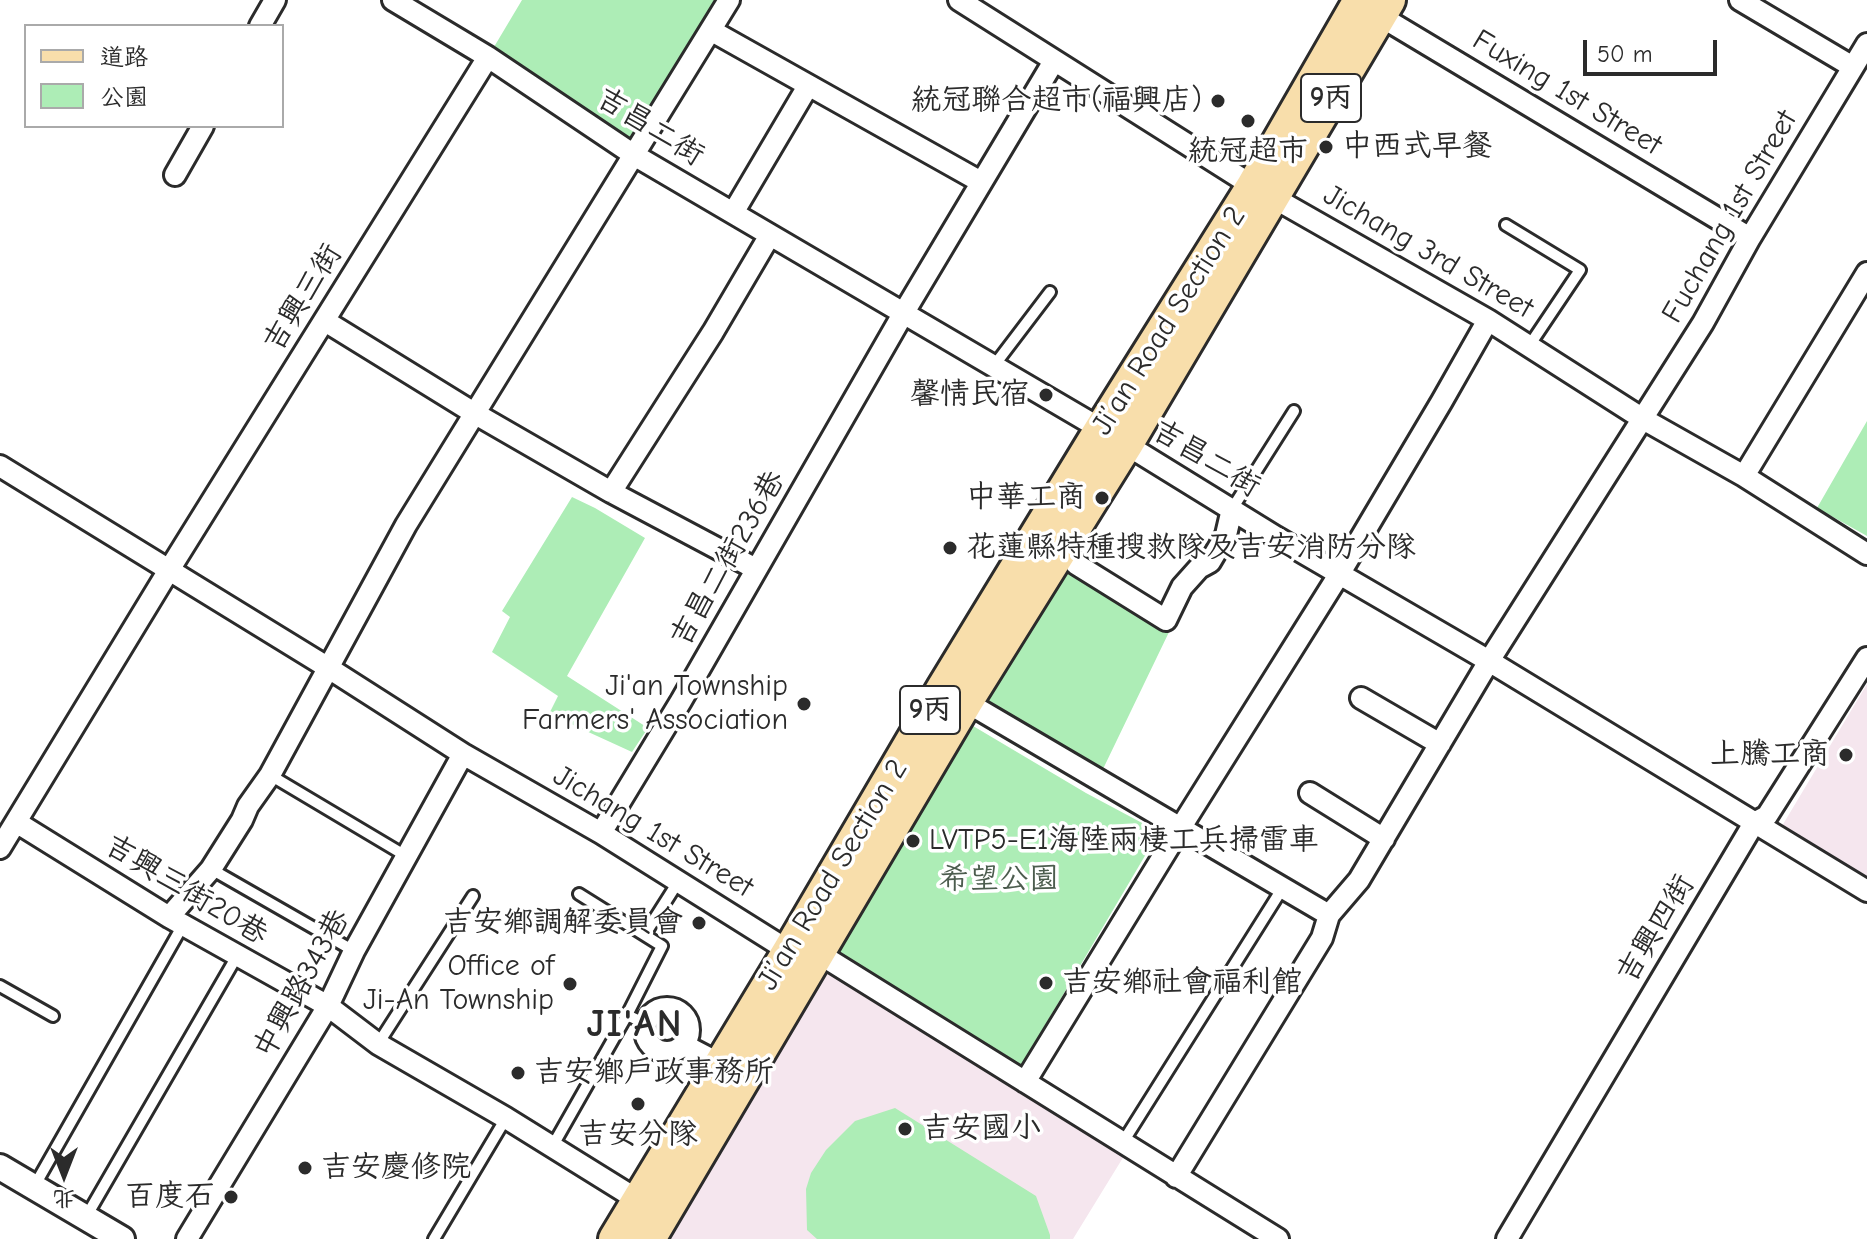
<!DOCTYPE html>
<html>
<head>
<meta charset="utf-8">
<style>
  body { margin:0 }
  #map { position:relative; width:1867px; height:1239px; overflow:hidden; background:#fff; font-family:"Comic Neue","LXGW WenKai TC",sans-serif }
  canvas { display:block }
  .legend { position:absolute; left:24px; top:24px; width:260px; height:104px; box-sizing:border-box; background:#fff; border:2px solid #aaa; margin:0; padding:10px 14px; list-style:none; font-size:24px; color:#2b2b2b }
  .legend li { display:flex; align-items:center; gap:16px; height:40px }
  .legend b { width:40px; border:2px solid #aaa }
  .north { position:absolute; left:24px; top:1135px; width:80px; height:80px; -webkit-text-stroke:6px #fff; paint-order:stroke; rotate:180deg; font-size:22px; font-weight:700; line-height:32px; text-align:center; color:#2b2b2b }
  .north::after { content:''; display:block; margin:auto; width:28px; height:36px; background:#2b2b2b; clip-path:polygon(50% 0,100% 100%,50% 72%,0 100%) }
  .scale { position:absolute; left:1583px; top:40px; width:134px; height:36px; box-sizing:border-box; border:4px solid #2b2b2b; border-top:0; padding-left:10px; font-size:24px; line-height:28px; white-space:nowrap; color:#2b2b2b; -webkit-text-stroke:6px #fff; paint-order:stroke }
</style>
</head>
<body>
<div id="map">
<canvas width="1867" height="1239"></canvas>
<ul class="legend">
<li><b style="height:10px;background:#f8deab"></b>道路</li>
<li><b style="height:22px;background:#adedb6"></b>公園</li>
</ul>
<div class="north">北</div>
<div class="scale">50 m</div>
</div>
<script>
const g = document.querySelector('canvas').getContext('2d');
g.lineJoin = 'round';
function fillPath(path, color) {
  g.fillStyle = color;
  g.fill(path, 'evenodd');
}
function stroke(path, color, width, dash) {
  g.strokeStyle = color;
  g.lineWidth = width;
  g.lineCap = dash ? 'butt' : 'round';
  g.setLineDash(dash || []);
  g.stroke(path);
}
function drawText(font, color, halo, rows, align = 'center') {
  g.font = font + ' "Comic Neue","LXGW WenKai TC",sans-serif';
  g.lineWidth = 7;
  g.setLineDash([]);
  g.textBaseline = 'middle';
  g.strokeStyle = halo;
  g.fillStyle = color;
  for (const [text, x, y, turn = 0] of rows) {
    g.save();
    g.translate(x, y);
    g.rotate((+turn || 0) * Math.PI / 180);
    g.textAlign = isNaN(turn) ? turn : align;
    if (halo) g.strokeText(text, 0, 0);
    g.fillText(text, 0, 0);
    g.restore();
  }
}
fillPath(new Path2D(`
  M1867,684V879L1782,826Z
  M822,970L1124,1156L1073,1239H664Z`), '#f5e6ee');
fillPath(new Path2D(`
  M522,0H716L631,140L488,57Z
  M1867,421V536L1817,508Z
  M572,497L595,508L645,538L567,676L648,728L632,752L549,714L558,696L492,652L510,617L502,611Z
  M1071,566L1170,630L1103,769L988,701Z
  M963,720L1086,793L1159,832L1021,1066L825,950Z
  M895,1108L1036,1196L1050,1235V1239H817L807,1230L806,1189L811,1173L826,1150L855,1121Z`), '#adedb6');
const service = new Path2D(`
  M1506,225L1580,270L1529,346
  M993,367L1050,292
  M1232,509L1294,411
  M270,775L406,856
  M211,869L354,951
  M579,894L662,946L627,1015
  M645,934L678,882
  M0,986L53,1016
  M378,1044L473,896
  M1123,1142L1282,889
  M552,1147L627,1015L646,1024
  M35,1185L183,925
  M86,1217L237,956
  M434,1239L506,1118`);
const minor = new Path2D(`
  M393,0L488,57L634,155L1101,429L1276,537L1489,661L1867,891
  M959,0L1253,186L1488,320L1643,419L1744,476L1867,554
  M1740,0L1853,67
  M1370,10L1750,238
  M260,26L275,0
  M712,31L981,182
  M175,175L203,126
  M733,213L808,86
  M325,321L474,413L611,492L756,569
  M0,466L327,667L463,754L601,833L789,951L818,953L1278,1239
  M1744,476L1867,273
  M611,492L713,332L770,235
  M1076,564L1166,620L1182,587L1199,568L1210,562L1226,535L1232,509
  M956,696L1329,915L1322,938L1176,1177
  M1361,698L1440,744
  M1310,793L1384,839
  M16,822L169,917L328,1006L378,1044L506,1118L646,1205
  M601,833L681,701L903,314L1054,61
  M0,848L169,570L488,57
  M1329,915L1359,880L1489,661L1703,323L1750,238L1867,44
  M169,917L211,869L242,820L248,806L270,775L406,525L729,0
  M645 1030a22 22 0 1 1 44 0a22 22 0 1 1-44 0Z
  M684,1045L730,1069
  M1025,1082L1181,827L1340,573L1442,401L1488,320
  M187,1239L328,1006L354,951L463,754
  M1507,1239L1754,823L1767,816L1867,658`);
const tertiary = new Path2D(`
  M0,1167L122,1239`);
const primary = new Path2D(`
  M615,1239L789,951L943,688L1101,429L1253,186L1360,0
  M649,1239L966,702L1126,445L1389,0`);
stroke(service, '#2b2b2b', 16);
stroke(minor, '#2b2b2b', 26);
stroke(tertiary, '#2b2b2b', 30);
stroke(primary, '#2b2b2b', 38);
stroke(service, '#fff', 10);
stroke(minor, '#fff', 20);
stroke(tertiary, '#fff', 24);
stroke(primary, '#f8deab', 32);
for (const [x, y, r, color] of [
  [1218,101,8,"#2b2b2b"],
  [1248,121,8,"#2b2b2b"],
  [1326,147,8,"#2b2b2b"],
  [1046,395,8,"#2b2b2b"],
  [1102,498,8,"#2b2b2b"],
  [950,548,8,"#2b2b2b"],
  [804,704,8,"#2b2b2b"],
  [1846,755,8,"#2b2b2b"],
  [913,841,8,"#2b2b2b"],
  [699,923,8,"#2b2b2b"],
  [1046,983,8,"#2b2b2b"],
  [570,984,8,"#2b2b2b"],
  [518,1073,8,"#2b2b2b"],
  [638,1104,8,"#2b2b2b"],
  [905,1129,8,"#2b2b2b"],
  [305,1168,8,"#2b2b2b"],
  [231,1197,8,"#2b2b2b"]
]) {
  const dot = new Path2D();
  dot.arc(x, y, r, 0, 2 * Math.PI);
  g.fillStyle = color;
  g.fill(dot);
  stroke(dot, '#fff', 3);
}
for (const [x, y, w] of [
  [1331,98,60],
  [930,710,60]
]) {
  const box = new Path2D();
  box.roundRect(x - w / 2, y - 24, w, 48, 6);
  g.fillStyle = '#fff';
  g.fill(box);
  stroke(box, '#2b2b2b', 2);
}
drawText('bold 28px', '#2b2b2b', null, [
  ["9丙",1331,98],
  ["9丙",930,710]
]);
drawText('30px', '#2b2b2b', '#fff', [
  ["Fuxing 1st Street",1567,93,31],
  ["吉昌二街",650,127,32],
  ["Fuchang 1st Street",1730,217,-60],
  ["Jichang 3rd Street",1428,252,30],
  ["吉興三街",303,298,-58],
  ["Ji’an Road Section 2",1169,321,-58],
  ["吉昌二街",1206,459,31],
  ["吉昌二街236巷",728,559,-60],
  ["Jichang 1st Street",653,832,31],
  ["Ji’an Road Section 2",833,875,-59],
  ["吉興三街20巷",186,890,31],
  ["吉興四街",1656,929,-59],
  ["中興路343巷",302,984,-61]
]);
drawText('30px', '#2b2b2b', '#fff', [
  ["統冠聯合超市(福興店)",1202,101],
  ["中西式早餐",1342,147,"left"],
  ["統冠超市",1248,152,"center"],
  ["馨情民宿",1030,395],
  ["中華工商",1086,498],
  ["花蓮縣特種搜救隊及吉安消防分隊",966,548,"left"],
  ["Ji'an Township",788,687],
  ["Farmers' Association",788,721],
  ["上騰工商",1830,755],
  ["LVTP5-E1海陸兩棲工兵掃雷車",929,841,"left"],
  ["吉安鄉調解委員會",683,923],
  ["Office of",554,967],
  ["Ji-An Township",554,1001],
  ["吉安鄉社會福利館",1062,983,"left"],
  ["吉安鄉戶政事務所",534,1073,"left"],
  ["吉安國小",921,1129,"left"],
  ["吉安分隊",638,1135,"center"],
  ["吉安慶修院",321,1168,"left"],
  ["百度石",215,1197]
], 'right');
drawText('30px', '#4c5c4e', '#fff', [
  ["希望公園",999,880]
]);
g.letterSpacing = '2px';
drawText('bold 38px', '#2b2b2b', '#fff', [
  ["JI'AN",635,1025]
]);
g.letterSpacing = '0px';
</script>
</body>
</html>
